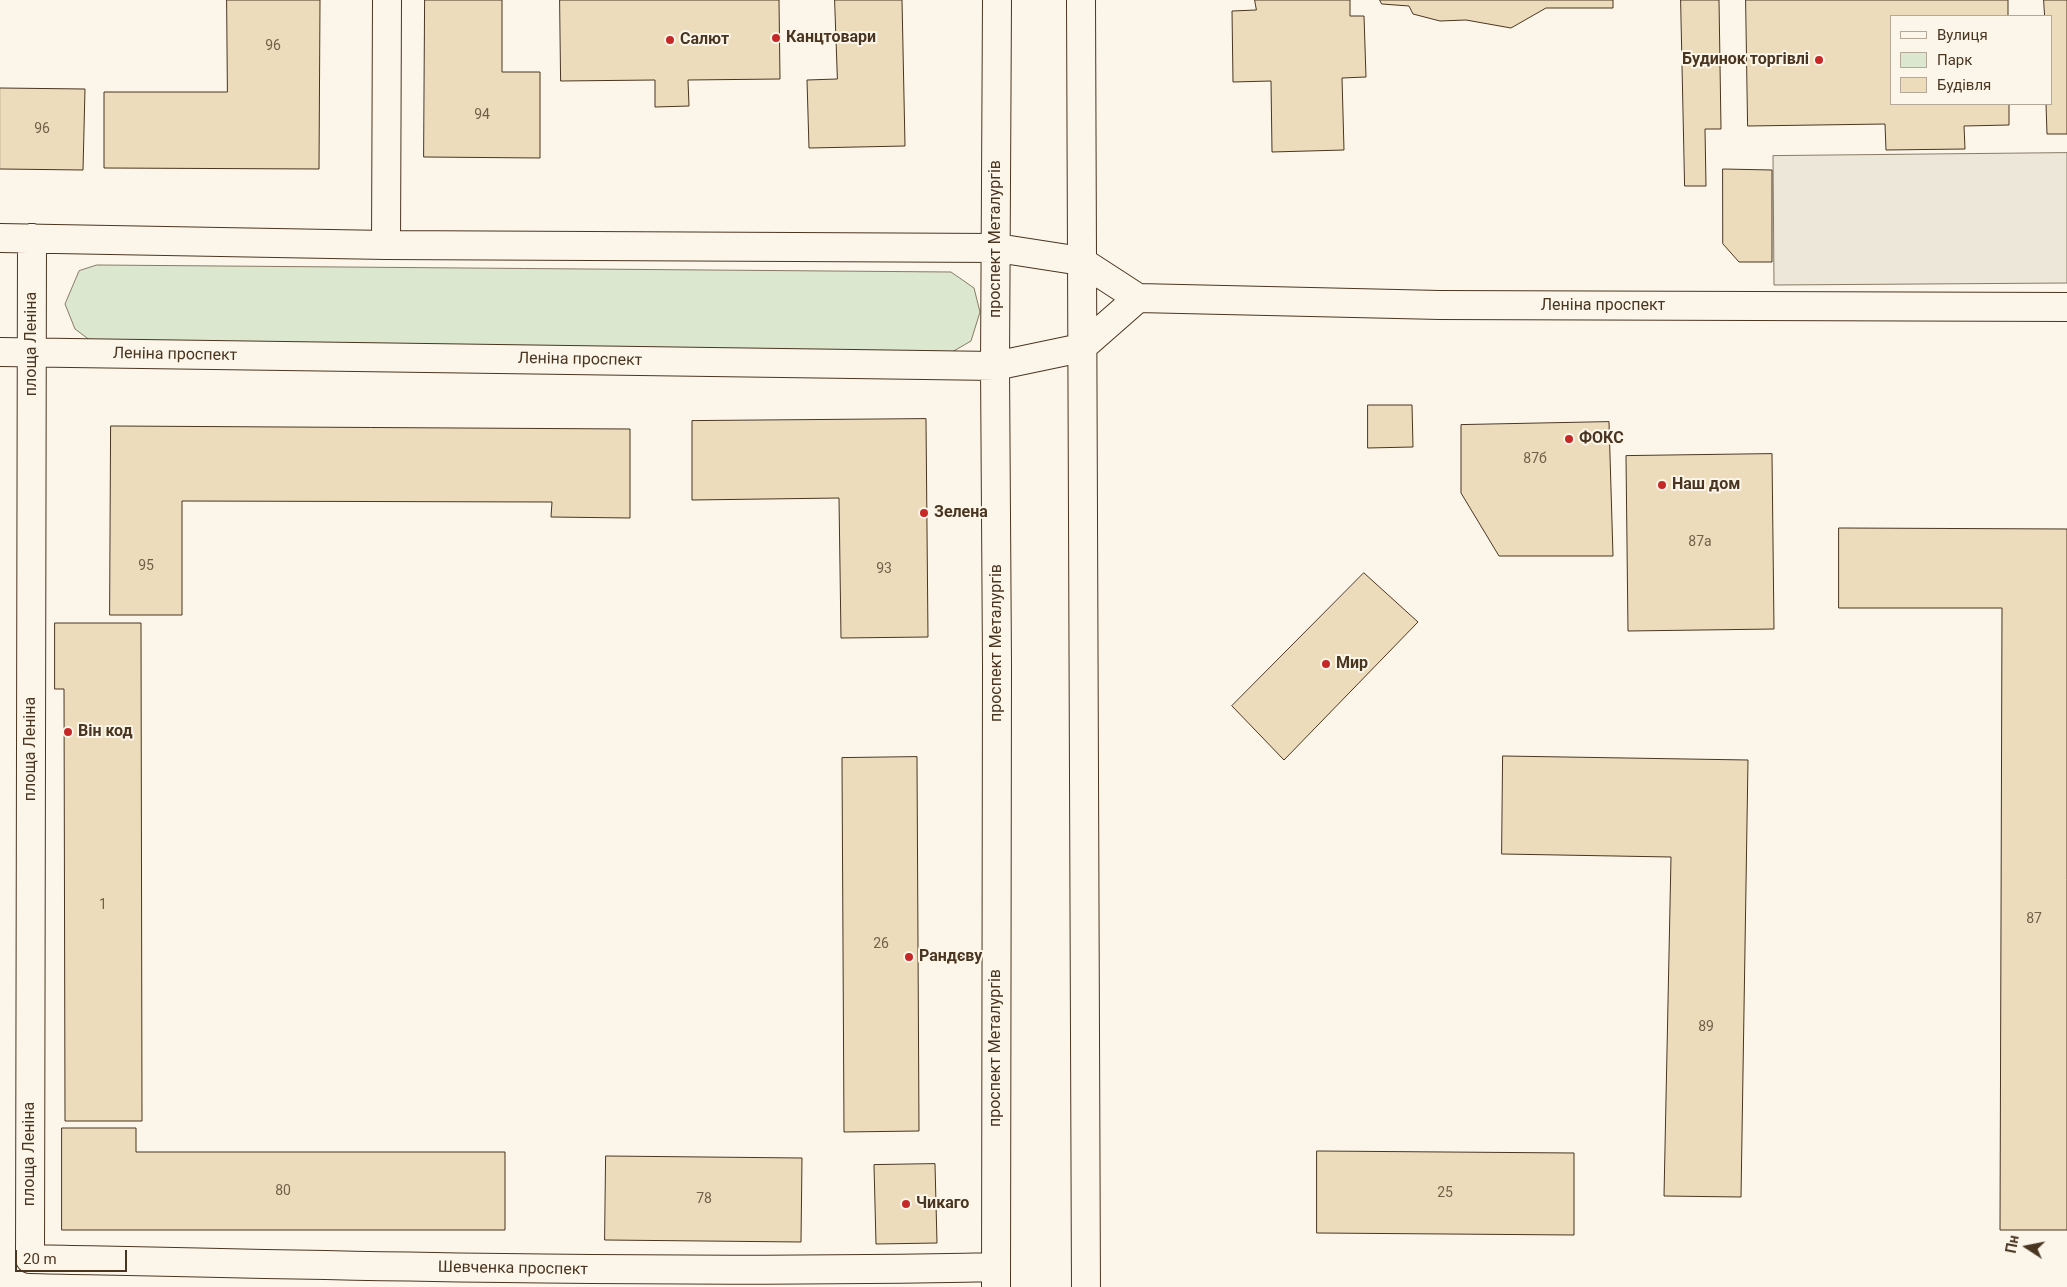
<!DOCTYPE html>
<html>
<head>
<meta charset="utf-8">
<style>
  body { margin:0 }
  #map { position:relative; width:2067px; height:1287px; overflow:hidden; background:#fbf6e9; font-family:Roboto,sans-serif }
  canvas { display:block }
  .legend { position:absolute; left:1890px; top:15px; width:162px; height:90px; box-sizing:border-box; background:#fbf6e9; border:1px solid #b4a999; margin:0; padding:6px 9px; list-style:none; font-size:15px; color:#4a3520 }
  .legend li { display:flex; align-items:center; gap:10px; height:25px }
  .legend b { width:25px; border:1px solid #b4a999 }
  .north { position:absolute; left:2002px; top:1222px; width:50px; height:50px; -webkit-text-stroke:4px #fbf6e9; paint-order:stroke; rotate:281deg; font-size:14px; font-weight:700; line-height:20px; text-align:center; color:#4a3520 }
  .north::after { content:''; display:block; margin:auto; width:18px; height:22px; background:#4a3520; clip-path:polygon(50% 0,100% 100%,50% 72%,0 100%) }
  .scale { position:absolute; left:15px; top:1250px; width:112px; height:22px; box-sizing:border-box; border:2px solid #4a3520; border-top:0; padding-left:6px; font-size:15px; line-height:18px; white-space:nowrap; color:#4a3520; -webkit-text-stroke:4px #fbf6e9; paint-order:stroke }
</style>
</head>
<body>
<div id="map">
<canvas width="2067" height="1287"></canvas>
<ul class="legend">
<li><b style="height:6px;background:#fbf6e9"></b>Вулиця</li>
<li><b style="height:14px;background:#dce7d0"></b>Парк</li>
<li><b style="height:14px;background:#ecdcbc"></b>Будівля</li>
</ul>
<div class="north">Пн</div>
<div class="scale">20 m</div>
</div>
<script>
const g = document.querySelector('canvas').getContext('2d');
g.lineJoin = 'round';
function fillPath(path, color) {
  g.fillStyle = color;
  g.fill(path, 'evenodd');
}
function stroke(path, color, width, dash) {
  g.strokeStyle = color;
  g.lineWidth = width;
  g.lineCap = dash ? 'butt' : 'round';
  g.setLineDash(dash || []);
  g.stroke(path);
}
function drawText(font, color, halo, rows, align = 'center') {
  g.font = font + ' Roboto,sans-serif';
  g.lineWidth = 4;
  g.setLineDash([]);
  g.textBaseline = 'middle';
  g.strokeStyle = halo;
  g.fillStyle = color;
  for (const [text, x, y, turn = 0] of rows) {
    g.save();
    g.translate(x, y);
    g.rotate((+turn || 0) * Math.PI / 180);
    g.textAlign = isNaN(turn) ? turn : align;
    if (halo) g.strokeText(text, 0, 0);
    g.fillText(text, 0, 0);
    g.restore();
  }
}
const green = new Path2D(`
  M97,265L951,272L974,288L980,312L971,341L952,352L91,341L75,329L65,304L79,271Z`);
fillPath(green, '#dce7d0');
stroke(green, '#887966', 1);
const parking = new Path2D(`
  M2067,153V283L1774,285L1773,156Z`);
fillPath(parking, '#ede7d9');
stroke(parking, '#887966', 1);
const building = new Path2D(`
  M227,0H320L319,169L104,168V92H227Z
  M425,0H502V72H540V158L424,157Z
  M560,0H779L780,79L688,80L689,106L655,107V80L561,81Z
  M835,0H902L905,146L809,148L807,80L837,79Z
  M1255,0H1350V16H1364L1366,77L1342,78L1344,150L1272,152L1271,81L1233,82L1232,11L1256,10Z
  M1380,0H1613V8H1546L1511,28L1466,20L1440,21L1413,14L1409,6L1382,4Z
  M1681,0H1719L1721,129H1705L1706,186H1685Z
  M1746,0H2008V16H1891V104H2009V125L1964,126L1965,149L1886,150L1885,124L1748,126Z
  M2044,0H2067V134H2047L2046,104H2051V16H2045Z
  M0,88L85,89L83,170L0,169Z
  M1723,169L1772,170V262H1739L1723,244Z
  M1368,405H1412L1413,447L1368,448Z
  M926,419L928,637L841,638L839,498L692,500V421Z
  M1609,422L1613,556H1499L1461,493V425Z
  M111,426L630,429V518L551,517L552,502L182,501V615H110Z
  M1772,454L1774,629L1628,631L1626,456Z
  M1839,528L2067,529V1230H2000L2002,608H1839Z
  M1364,573L1418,622L1284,760L1232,706Z
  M55,623H141L142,1121H65L64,689H55Z
  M1503,756L1748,760L1741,1197L1664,1196L1671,857L1502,854Z
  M917,757L919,1131L844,1132L842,758Z
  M62,1128H136V1152H505V1230H62Z
  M1317,1151L1574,1153V1235L1317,1233Z
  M606,1156L802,1158L801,1242L605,1240Z
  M935,1164L937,1243L876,1244L874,1165Z`);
fillPath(building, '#ecdcbc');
stroke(building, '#4a3520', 1);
const minor = new Path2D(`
  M1081,0L1086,1287
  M0,238L386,245L997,248L1081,261L1138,298L1440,305L2067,307
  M32,238L30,1259C352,1266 674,1274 996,1267
  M386,245L387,0
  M0,352L995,366L1081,348L1138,298
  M996,1287L997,665L995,366L997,0`);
stroke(minor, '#4a3520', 30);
stroke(minor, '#fbf6e9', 28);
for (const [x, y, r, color] of [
  [776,38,5,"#c62828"],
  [670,40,5,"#c62828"],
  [1819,60,5,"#c62828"],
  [1569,439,5,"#c62828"],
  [1662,485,5,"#c62828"],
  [924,513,5,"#c62828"],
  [1326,664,5,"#c62828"],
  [68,732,5,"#c62828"],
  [909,957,5,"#c62828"],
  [906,1204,5,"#c62828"]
]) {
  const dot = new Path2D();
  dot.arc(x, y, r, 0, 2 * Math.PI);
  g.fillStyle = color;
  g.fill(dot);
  stroke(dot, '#fbf6e9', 2);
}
drawText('14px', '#725f47', null, [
  ["96",273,46],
  ["94",482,115],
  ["96",42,129],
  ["87б",1535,459],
  ["87а",1700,542],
  ["95",146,566],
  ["93",884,569],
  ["1",103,905],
  ["87",2034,919],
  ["26",881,944],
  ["89",1706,1027],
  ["80",283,1191],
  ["25",1445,1193],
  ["78",704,1199]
]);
drawText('bold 16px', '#4a3520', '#fbf6e9', [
  ["Канцтовари",786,38],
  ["Салют",680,40],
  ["Будинок торгівлі",1809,60,"right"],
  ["ФОКС",1579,439],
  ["Наш дом",1672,485],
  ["Зелена",934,513],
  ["Мир",1336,664],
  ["Він код",78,732],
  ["Рандєву",919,957],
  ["Чикаго",916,1204]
], 'left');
drawText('16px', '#4a3520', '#fbf6e9', [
  ["проспект Металургів",996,239,-90],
  ["Леніна проспект",1603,306],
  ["площа Леніна",32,344,-90],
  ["Леніна проспект",175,355,1],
  ["Леніна проспект",580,360,1],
  ["проспект Металургів",997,643,-90],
  ["площа Леніна",31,749,-90],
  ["проспект Металургів",996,1048,-90],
  ["площа Леніна",30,1154,-90],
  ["Шевченка проспект",513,1269,1]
]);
</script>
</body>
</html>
